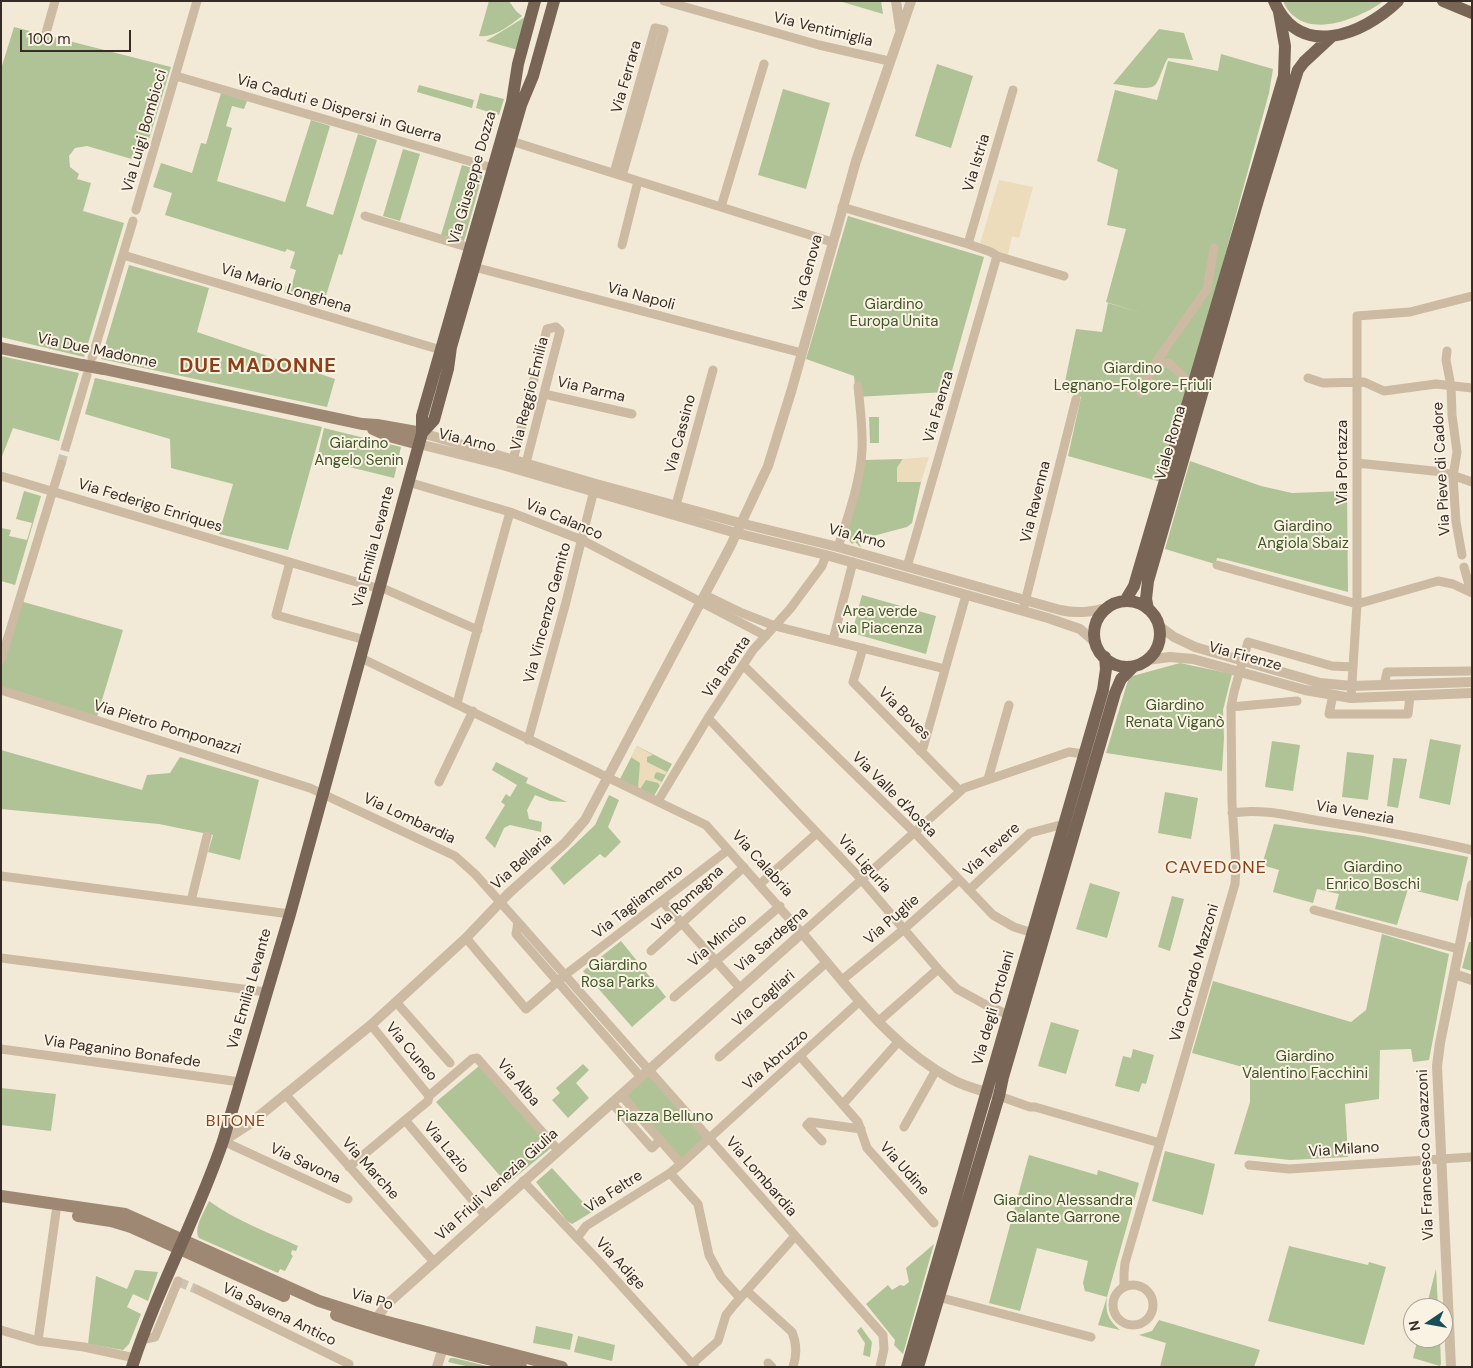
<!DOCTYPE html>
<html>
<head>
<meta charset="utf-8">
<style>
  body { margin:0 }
  #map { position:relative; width:1473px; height:1368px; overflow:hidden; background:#f3e9d7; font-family:"DM Sans",sans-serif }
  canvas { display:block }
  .frame { position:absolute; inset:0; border:2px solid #362c25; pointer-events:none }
  .north { position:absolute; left:1403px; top:1298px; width:50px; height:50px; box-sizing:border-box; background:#faf2e3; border:1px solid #aca397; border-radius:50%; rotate:258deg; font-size:14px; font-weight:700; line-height:20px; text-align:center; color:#362c25 }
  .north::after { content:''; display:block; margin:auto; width:18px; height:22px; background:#184e5a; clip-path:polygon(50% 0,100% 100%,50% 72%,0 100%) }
  .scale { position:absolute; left:20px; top:30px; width:111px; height:22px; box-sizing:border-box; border:2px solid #362c25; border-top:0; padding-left:6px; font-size:15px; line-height:18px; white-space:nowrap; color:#362c25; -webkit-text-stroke:4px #faf2e3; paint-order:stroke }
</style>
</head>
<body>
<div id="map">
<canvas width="1473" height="1368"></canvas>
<div class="frame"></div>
<div class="north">N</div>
<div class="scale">100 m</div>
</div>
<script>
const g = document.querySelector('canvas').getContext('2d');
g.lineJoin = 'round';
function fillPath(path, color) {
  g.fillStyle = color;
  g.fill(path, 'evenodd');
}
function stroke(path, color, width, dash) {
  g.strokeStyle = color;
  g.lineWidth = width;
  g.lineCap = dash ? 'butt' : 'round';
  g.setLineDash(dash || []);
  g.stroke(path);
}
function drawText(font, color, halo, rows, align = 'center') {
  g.font = font + ' "DM Sans",sans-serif';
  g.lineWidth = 4;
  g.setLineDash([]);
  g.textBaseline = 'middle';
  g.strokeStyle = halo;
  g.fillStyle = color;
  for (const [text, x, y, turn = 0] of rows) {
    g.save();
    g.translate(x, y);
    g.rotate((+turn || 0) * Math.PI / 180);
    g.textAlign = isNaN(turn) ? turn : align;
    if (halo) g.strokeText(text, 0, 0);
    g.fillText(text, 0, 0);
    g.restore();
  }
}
fillPath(new Path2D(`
  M489,1H509L516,11L522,16C510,25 495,38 479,36Z
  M839,1H881L883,14Z
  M1283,1H1384C1357,20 1301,43 1283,1Z
  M525,17L518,50L486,41Z
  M14,27L171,67L142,162L87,146L75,148L69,156L70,167L79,174L77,179L91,183L83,211L124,223L84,357L1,337V69Z
  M1159,29L1184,33L1193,60L1168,58C1163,66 1161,76 1156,84C1149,93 1124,84 1113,84Z
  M1221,54L1273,69L1269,93L1204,333L1161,482L1068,456L1081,397L1063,391L1076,329L1102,332L1108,303L1142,313L1106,302L1126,229L1107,225L1118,170L1097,161L1115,90L1157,100L1168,61L1218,71Z
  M937,64L973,76L951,148L915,136Z
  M419,85L474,100L472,108L417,92Z
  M783,89L830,103L806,189L758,175Z
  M221,93L247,101L244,109L232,106L226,126L232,128L217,181L285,202L311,120L330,126L306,206L333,215L358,134L377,140L342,255L339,254L323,305L284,293L286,286L291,287L296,270L290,268L295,252L287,249L285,252L165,215L172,193L153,187L161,163L192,173L201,143L206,144Z
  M480,93L504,99L499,115L476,108Z
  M403,149L420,154L400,221L383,216Z
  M462,165L479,170L483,173L464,241L441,235Z
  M848,216L984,257L946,392L856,397L854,376L806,359Z
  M129,265L209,288L197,332L335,379L327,407L101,359Z
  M1,356L79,373L59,441L13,428L1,459Z
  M95,378L322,427L288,550L219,534L233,484L171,468L170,439L85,414Z
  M869,417H879V443H870Z
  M324,428L401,447L394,478L317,459Z
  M903,459L897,468V482H921L912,523L907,527L858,540L861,548L855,542L852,544L844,534C856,507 860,489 865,460Z
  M1190,461L1261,486L1292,493L1347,491L1348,592L1223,559L1217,558L1215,564L1165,549Z
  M24,491L41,496L15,585L1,581V528L11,530L9,536L27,540L32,523L16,519Z
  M862,595L936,616L926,654L852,633Z
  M20,601L123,630L96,720L1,690V660Z
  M1180,663L1232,674L1223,710L1224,738L1222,771L1106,753L1129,677Z
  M1430,739L1461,745L1450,805L1419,798Z
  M1272,741L1300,745L1293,791L1265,787Z
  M637,746L672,764L654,796L620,779Z
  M1,750L142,790L147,775L170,773L180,757L259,780L240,860L208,852L213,835L159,824L1,809Z
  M1347,752L1374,755L1368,800L1342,797Z
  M1393,758L1407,759L1398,808L1387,806Z
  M496,762L528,778L526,783L567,802L550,801L535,795L527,810L529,819L542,822L541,832L510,825L504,828L495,848L485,838L505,805L501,802L506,794L510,797L517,785L492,770Z
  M1165,792L1198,798L1191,839L1158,833Z
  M609,795L619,800L608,827L621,842L605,858L600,854L564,885L550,868L595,825Z
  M1274,824L1363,836L1468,857L1458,901L1408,889L1397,925L1335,909L1339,894L1317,889L1313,903L1273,892L1279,870L1262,865Z
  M1090,883L1120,892L1107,938L1076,929Z
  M1172,896L1184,899L1170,951L1158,947Z
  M1382,934L1449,954L1429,1060L1413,1062L1411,1049L1380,1050L1379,1099L1345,1104L1348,1157L1290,1160L1234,1154L1250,1102V1069L1192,1053L1213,981L1351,1022L1366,1010Z
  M621,941L666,997L632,1027L583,971Z
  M1469,942H1472V971L1462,968Z
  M1051,1022L1079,1030L1066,1074L1038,1066Z
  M1133,1049L1154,1055L1146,1084L1142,1083L1139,1092L1115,1086L1123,1056L1131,1058Z
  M583,1064L589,1070L576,1083L589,1098L568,1118L552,1100L560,1093L556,1088Z
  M479,1066L551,1148L507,1184L436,1102Z
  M649,1070L710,1139L681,1164L621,1095Z
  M1,1088L56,1094L51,1131L1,1125Z
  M1165,1151L1215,1164L1203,1215L1152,1201Z
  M1029,1155L1097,1175L1098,1170L1139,1183L1107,1297C1105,1312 1108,1320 1120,1330L1098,1325L1107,1297L1085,1291L1083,1283L1088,1261L1037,1248L1020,1311L989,1303Z
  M552,1168L592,1212L572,1224L567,1221L536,1182Z
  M209,1201C236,1221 268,1232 298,1246L296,1251L292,1250L291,1254L293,1256L285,1271L280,1269L278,1273L199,1238C193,1228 205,1211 209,1201Z
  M934,1244L903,1354L894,1345L895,1340L866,1304L888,1285L892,1290L900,1285L904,1286L909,1282L906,1268Z
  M1289,1246L1368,1265L1369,1262L1386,1267L1364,1345L1268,1321Z
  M1436,1269L1438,1308H1426Z
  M135,1270L158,1272L148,1301L133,1294L127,1307L141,1314L129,1344L123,1350L88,1344L96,1276L127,1289Z
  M1159,1320L1260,1350L1254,1367H1160L1166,1343L1139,1335L1152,1331Z
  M536,1326L573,1334L570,1350L533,1343Z
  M861,1327L872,1342L870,1357L863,1355L865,1343L857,1331Z
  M578,1336L615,1345L612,1361L574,1352Z
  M1418,1338H1440L1441,1364L1440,1366L1413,1358Z
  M450,1358H454L491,1367H470L448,1362Z`), '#afc396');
fillPath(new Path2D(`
  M999,180L1033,187L1019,238L1012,236L1007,259L979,247Z
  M929,457L921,482H897V468L903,459Z
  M637,746L653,755L647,757V762L667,772L666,775L657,772L655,774L654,778L662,782L660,786L658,783L646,780L640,789L638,788L640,763L631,757Z`), '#ecdcbc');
stroke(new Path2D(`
  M61,464L66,446
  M179,1282L198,1290`), '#cdc3b3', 9, [9, 4.5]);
stroke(new Path2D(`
  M664,1L819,45L889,61
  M46,33L55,1
  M176,76L493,168
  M511,141L832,242
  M614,173L655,28L664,30L622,176
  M721,207L764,64
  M842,207L968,244L991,252L997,256L1064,276
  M136,210L197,1
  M365,216L470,248
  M968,244L1013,90
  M622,245L638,181
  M123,255L441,350
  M474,267L802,353
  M1447,351L1446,360L1451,386L1452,415L1457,452L1453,476L1456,522L1462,555
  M92,358L133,221
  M1154,365L1207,289L1214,248
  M1308,378L1323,383L1364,382L1384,391L1436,384L1472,388
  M1141,393L1154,365L1169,363L1193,386
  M544,394L632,414
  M66,446L87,375
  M513,460L547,329L556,327L560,331L526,463
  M1357,463L1443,472L1472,482
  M1,476L380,589
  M408,482L510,512L582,540L766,636
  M676,505L713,370
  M838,547C848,517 861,480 862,449C863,428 860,407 858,386
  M290,562L276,615L365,640
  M1217,565L1357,604L1438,581L1453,584L1472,593
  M907,567L997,256
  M1464,567L1471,592
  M380,587L478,630
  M705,595L742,613L775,626L945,669
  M1023,610L1076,399
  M833,640L853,562
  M863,648L853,682L960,791
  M361,658L706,825L802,933L964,788L1069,752L1084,754
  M1,660L61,464
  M743,665L914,832L993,915L1014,927L1033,933
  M1384,685L1387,672L1472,671
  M1,690L310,788L455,856L475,874L518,922L883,1335L884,1349L880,1367
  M1333,695L1329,714H1408L1410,696
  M1351,698L1357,604V316L1410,312L1472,296
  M457,703L510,512
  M1231,707L1297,701
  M708,718L861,879L938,969L957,989L986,1005L1009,1015
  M528,740L566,602L595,486
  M920,751L923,748L966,595
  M988,779L1009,705
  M439,782L473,711
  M658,801L708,718L743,665L753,650L790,609L822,566L826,555
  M1232,813C1262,808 1291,816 1320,821C1371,829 1421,838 1472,850
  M1,876L290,914
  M760,884L817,833
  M969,890L1030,833L1064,824
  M191,901L207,836
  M662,901L740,988
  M1314,910L1458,949
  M518,922L516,934L641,1077
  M466,938L526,1009L565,975L728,850
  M651,951L744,867
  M1,958L266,992
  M842,980L903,930L959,880
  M674,997L780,906
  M396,1002L450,1063
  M879,1021L938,969
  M371,1025L429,1096
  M1,1049L240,1082
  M800,1056L858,1122L867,1148L934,1223
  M719,1057L827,962
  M285,1094L434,1262
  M621,1095L681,1164
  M999,1096L1030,1107H1035L1160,1143
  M612,1103L652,1148L660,1140
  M843,1104L899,1041
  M405,1120L486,1216
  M904,1127L936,1070
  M223,1141L348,1199
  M822,1141L807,1125L810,1122L861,1129
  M1249,1165L1289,1169L1472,1157
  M349,1167L428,1101L429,1096L472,1059L477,1058L558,1150
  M670,1173L698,1204L709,1255L721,1277L740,1298
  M523,1181L598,1260L695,1367
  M577,1238L586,1226L670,1173L681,1164L860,1001
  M1113 1305a20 20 0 1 1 40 0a20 20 0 1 1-40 0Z
  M1124,1287V1273L1125,1263L1235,884L1236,868L1232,803L1231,707L1234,692L1248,642L1332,666L1353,667
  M198,1290L349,1364
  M747,1291L792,1332C797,1344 797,1355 793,1367
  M938,1297L1091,1337
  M1,1330L38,1341L84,1347L135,1358
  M141,1340L155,1337L178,1281
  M38,1341L56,1212
  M768,1363L772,1367
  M692,1364L718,1341L726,1315L734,1305L795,1236`), '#ccbaa2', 9);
stroke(new Path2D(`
  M896,1L900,28
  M422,433L596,484L740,523L838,547L1060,610C1078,614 1092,612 1109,607
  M419,444L499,464L736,533L826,555L1048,618L1080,629L1096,643
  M1159,626L1174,637L1195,647L1320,683L1352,686L1472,682
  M1147,660L1170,657L1193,659L1305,690L1351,698L1472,693
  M1454,974L1472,980
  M223,1141L248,1125L371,1025L466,938L509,893L565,843L585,820L730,547L768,466L791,392L856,161L911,1
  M374,1324L376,1319L386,1305L802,933C848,986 890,1047 953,1080C966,1087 980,1090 993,1094
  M437,1367L445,1341
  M1451,1367L1437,1066L1440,1043L1472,885`), '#ccbaa2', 10);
stroke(new Path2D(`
  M1,348L82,365
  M104,369L362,424L377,425L422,433
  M373,429L389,436L419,444
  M1,1196L125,1214L319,1301L376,1319L562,1367
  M78,1216L111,1221L131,1227L284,1296
  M336,1315C396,1337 459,1352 521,1367`), '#9f8873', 12);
stroke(new Path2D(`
  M1274,1C1299,60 1363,35 1398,1
  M1443,1L1472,13
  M422,433L434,420L448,369L451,347L521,105L533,76L554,1
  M1125,601L1134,586L1284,76L1285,46L1279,12
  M1094 634a33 33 0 1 1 66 0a33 33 0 1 1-66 0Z
  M1148,609L1146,599L1148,581L1258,200L1292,89L1298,70L1304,62L1331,37
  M132,1367C157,1289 197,1218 223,1141L290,914L419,444L422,433V416L512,102L518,64L535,1
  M907,1367L1103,690L1106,669L1105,657
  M918,1367L999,1096L1003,1077L1115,693L1121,679L1134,666`), '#796555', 12);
stroke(new Path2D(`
  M82,365L104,369`), '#9f8873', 12);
drawText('15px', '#362c25', '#faf2e3', [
  ["Via Ventimiglia",823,30,14],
  ["Via Ferrara",627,77,-74],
  ["Via Caduti e Dispersi in Guerra",339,109,16],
  ["Via Luigi Bombicci",145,131,-74],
  ["Via Istria",977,163,-73],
  ["Via Giuseppe Dozza",473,178,-74],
  ["Via Genova",808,273,-75],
  ["Via Mario Longhena",286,289,17],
  ["Via Napoli",641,297,15],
  ["Via Due Madonne",97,351,12],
  ["Via Parma",591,390,13],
  ["Via Reggio Emilia",530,394,-76],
  ["Via Faenza",939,407,-74],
  ["Via Cassino",681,434,-75],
  ["Via Arno",467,441,14],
  ["Viale Roma",1171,443,-74],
  ["Via Portazza",1343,462,-90],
  ["Via Pieve di Cadore",1442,469,-93],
  ["Via Ravenna",1036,502,-76],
  ["Via Federigo Enriques",150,506,17],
  ["Via Calanco",564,520,23],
  ["Via Arno",857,537,15],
  ["Via Emilia Levante",374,547,-75],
  ["Via Vincenzo Gemito",548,613,-75],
  ["Via Firenze",1245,657,15],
  ["Via Brenta",727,667,-55],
  ["Via Boves",904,714,45],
  ["Via Pietro Pomponazzi",167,728,17],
  ["Via Valle d'Aosta",894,795,45],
  ["Via Venezia",1355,813,10],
  ["Via Lombardia",409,819,25],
  ["Via Tevere",992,850,-43],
  ["Via Bellaria",522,862,-42],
  ["Via Calabria",762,864,48],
  ["Via Liguria",864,864,48],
  ["Via Romagna",688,899,-42],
  ["Via Tagliamento",638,902,-38],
  ["Via Puglie",892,920,-41],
  ["Via Sardegna",772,940,-41],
  ["Via Mincio",718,941,-41],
  ["Via Corrado Mazzoni",1195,973,-74],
  ["Via Emilia Levante",250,989,-74],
  ["Via Cagliari",764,999,-41],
  ["Via degli Ortolani",994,1008,-74],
  ["Via Paganino Bonafede",122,1052,8],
  ["Via Cuneo",411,1052,50],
  ["Via Abruzzo",776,1060,-42],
  ["Via Alba",518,1083,49],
  ["Via Lazio",446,1148,50],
  ["Via Milano",1344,1150,-4],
  ["Via Francesco Cavazzoni",1426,1155,-92],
  ["Via Savona",305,1164,25],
  ["Via Marche",370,1169,48],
  ["Via Udine",904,1169,48],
  ["Via Lombardia",761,1177,49],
  ["Via Friuli Venezia Giulia",497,1185,-42],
  ["Via Feltre",614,1192,-33],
  ["Via Adige",620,1264,47],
  ["Via Po",372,1300,16],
  ["Via Savena Antico",279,1315,26]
]);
drawText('15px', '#3f5627', '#faf2e3', [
  ["Giardino",894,305],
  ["Europa Unita",894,322],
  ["Giardino",1133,369],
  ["Legnano-Folgore-Friuli",1133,386],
  ["Giardino",359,444],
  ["Angelo Senin",359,461],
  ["Giardino",1303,527],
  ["Angiola Sbaiz",1303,544],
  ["Area verde",880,612],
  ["via Piacenza",880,629],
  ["Giardino",1175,706],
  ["Renata Viganò",1175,723],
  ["Giardino",1373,868],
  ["Enrico Boschi",1373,885],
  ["Giardino",618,966],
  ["Rosa Parks",618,983],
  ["Giardino",1305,1057],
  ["Valentino Facchini",1305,1074],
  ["Piazza Belluno",665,1117],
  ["Giardino Alessandra",1063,1201],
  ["Galante Garrone",1063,1218]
]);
g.letterSpacing = '1px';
drawText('16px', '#8b4018', '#faf2e3', [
  ["BITONE",236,1122]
]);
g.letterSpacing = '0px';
g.letterSpacing = '1px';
drawText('18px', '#8b4018', '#faf2e3', [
  ["CAVEDONE",1216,868]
]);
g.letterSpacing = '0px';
g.letterSpacing = '1px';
drawText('bold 20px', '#8b4018', '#faf2e3', [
  ["DUE MADONNE",258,367]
]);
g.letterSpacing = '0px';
</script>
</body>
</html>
